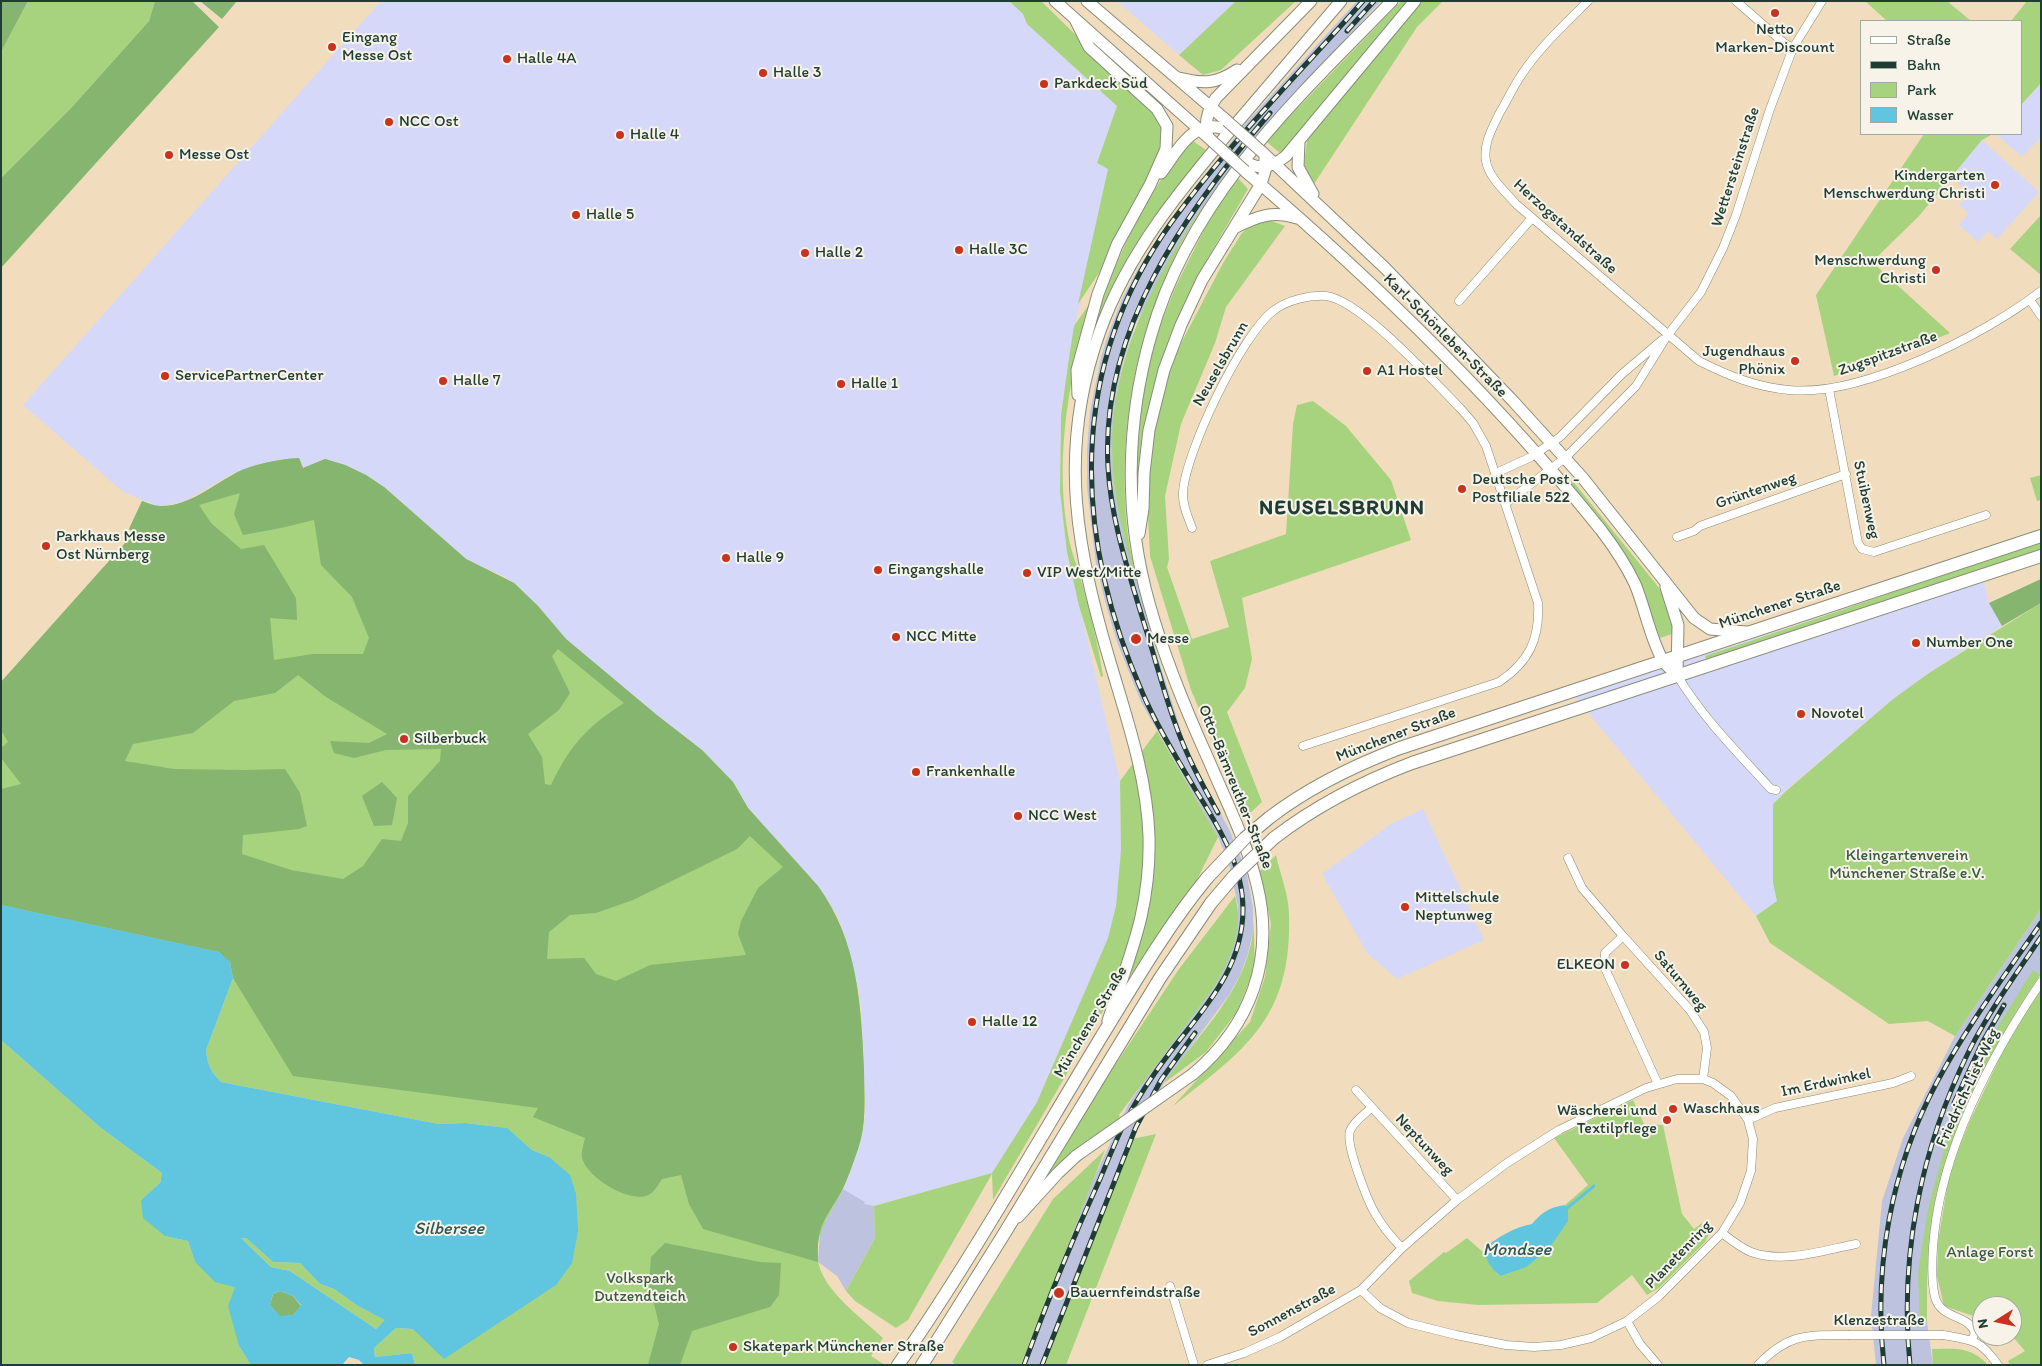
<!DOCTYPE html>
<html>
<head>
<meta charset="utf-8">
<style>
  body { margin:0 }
  #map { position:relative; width:2042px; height:1366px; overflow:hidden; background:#f1ddbd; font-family:Itim,sans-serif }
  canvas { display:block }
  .frame { position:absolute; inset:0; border:2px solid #1f3d34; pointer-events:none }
  .legend { position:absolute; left:1860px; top:20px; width:162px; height:115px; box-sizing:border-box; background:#f7f3e8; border:1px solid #a1aaa0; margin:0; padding:6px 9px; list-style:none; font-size:15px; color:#1f3d34 }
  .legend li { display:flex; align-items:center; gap:10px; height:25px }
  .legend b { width:25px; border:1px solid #a1aaa0 }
  .north { position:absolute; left:1972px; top:1296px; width:50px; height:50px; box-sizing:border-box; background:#f7f3e8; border:1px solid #a1aaa0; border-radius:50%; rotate:260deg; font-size:14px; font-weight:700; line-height:20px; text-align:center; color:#1f3d34 }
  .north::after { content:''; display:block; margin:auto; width:18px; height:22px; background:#c8321e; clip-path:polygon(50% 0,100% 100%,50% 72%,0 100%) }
</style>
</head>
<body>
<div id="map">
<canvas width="2042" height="1366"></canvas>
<div class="frame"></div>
<ul class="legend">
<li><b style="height:6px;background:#fff"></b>Straße</li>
<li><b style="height:6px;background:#1f3d34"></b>Bahn</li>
<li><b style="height:14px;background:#a7d37f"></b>Park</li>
<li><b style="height:14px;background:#60c5de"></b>Wasser</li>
</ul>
<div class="north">N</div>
</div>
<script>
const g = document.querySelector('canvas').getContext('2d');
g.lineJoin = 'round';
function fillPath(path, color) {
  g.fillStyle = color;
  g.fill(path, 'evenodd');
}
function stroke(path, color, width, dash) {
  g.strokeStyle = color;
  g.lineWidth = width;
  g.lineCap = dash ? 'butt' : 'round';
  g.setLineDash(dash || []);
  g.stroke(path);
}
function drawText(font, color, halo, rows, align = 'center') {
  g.font = font + ' Itim,sans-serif';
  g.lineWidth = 4;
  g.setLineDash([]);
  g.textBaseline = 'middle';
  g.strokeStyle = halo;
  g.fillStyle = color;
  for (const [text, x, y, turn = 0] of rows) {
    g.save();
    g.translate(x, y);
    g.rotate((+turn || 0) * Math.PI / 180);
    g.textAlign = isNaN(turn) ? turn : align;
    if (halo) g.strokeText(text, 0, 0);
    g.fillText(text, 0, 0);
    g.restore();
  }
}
fillPath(new Path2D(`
  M381,1H1009L1023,14L1027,24L1117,106L1097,163L1108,169L1070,351L1061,415L1060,492L1067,552L1120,781L1121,850L1116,906L1108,939L1037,1102L992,1173L874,1206L864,1204V1202L843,1189L859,1147L864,1126L865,1106L861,1008L858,986L838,917L818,886L748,808L733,782L702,750L658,716L566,639L538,606L505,577L474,563L460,555L384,487L366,475L325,459L302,468L285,459L257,465L230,475L185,501L158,507L122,491L23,405Z
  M1117,1H1236L1179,55Z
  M2041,83V137L2022,157L1996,134H2021V105Z
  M1982,140L2039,192L1997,239L1988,231L1978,242L1959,225L1968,213L1959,205L1969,193L1951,177Z
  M1980,565L1989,603L2002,626L1929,673L1893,699L1785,791L1773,804V883L1778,901L1756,916L1575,697Z
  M1423,809L1484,940L1397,979L1367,953L1322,874L1391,824Z`), '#d5d8f9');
fillPath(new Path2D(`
  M1357,1H1381L1258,134L1224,176L1184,235L1135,325L1123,363L1117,390L1112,450L1114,486L1122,528L1156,652L1183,737L1196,768L1229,829L1246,870L1253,907V931L1248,954L1240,975L1229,995L1164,1083L1132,1139L1045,1365H1021L1092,1182L1115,1133L1128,1105L1149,1073L1215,986L1238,907L1229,863L1218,837L1141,702L1117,642L1105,601L1096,564L1087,488V449L1090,412L1101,357L1108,335L1122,299L1139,267L1167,224L1246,123Z
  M2041,909V974L2022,1002L1985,1066L1958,1127L1944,1170L1930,1234L1927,1284V1322L1933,1365H1876L1871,1316L1882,1201L1903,1138L1955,1036Z
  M843,1189L865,1202L864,1204L874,1206L875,1238L846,1291L837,1276L818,1262L820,1231Z`), '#bdc3de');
fillPath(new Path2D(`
  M28,1H155L149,21L72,107L1,178V52Z
  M1009,1H1041L1157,114L1163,126L1161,153L1119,229L1103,267L1078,304L1108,169L1097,163L1117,106L1027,24L1023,14Z
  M1236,1H1296L1221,70L1203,75L1179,55Z
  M1401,1H1443L1417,27L1314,184L1304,164L1307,141L1300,134L1282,155L1266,141Z
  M1865,1H1947L1971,21H1887Z
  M2027,1H2041V83L2021,105V21H2011Z
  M1924,134H1993L1982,140L1919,216L1872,262L1950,333L1877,363L1834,376L1816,295Z
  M1193,141L1206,150C1177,188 1148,224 1124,265C1108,294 1098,326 1086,357C1102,295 1120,247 1153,193C1164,174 1176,155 1193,141Z
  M1238,178L1248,189L1205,263L1175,327L1139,495L1137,494L1138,440L1143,396L1153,347L1161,323L1175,288L1213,212Z
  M1203,205C1193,223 1182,240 1174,258C1133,344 1117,442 1128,536C1130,551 1134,566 1137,581H1135C1124,538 1112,495 1112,450C1111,358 1153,280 1203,205Z
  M2041,215V275L2010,249Z
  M1269,220L1285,226L1226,307L1215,343L1181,424L1165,496L1169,559L1167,567L1192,639L1229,627L1210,561L1286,534L1293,424L1297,405L1313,401L1346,426L1391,480L1411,540L1242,598L1252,659L1245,688L1227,712L1262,802L1245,818L1191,690L1150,556L1147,496L1150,454L1158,407L1177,351L1223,263L1242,233L1254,222Z
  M1090,303C1070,376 1055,452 1067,528C1069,545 1076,563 1081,580C1090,612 1098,643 1103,676L1101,677L1079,606L1067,552L1060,492L1061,415L1070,351L1074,326Z
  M299,458L303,468L325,459L345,465L366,475L384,487L466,559L514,583L538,606L566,639L658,716L702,750L733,782L748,808L818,886C858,942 861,1003 864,1070C864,1096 867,1123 858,1149C853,1163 848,1178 842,1191C830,1214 814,1234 818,1261C823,1291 862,1318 883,1338L871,1356L885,1365H415L412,1353L375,1357L374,1348L396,1328L413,1329L549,1157L532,1150L506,1128L465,1123L439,1124L221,1082C211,1072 207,1064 206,1050L233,978L230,962L1,905V682L134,533L129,529L142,501C148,503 154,506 160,506C190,507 216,482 242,470C260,463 280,459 299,458Z
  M2041,475V500L2037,501L2030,478Z
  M1572,480L1656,584L1666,598L1675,633L1660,638L1641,585L1568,484Z
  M2041,542V550L1707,660L1705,656C1818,619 1929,579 2041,542Z
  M2041,603V909L1955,1036L1928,1021L1889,1024L1770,943L1756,916L1777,901L1773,883V804L1785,792L1893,699L1929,673Z
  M1157,731L1218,837L1197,880L1133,973L1116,983L1100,1017L993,1200L992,1174L908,1320L896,1328L855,1301L846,1291L875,1238L874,1206L992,1173L1037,1102L1108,938L1116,906L1121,850L1120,781Z
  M1276,855C1280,874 1289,895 1289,915C1292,1018 1246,1049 1172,1107L1250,1022L1265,977L1271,924L1260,871Z
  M1235,896C1244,928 1231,959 1215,986L1119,1115L1120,1119L1078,1147L1049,1175L1047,1174L1086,1109L1179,969Z
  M1253,907L1255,967L1237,1012L1206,1052L1164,1083C1196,1036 1248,990 1253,930C1254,923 1253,915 1253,907Z
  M2033,970L2040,975C1993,1044 1955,1119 1937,1201C1935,1212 1931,1224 1930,1235C1926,1263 1927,1293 1927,1322H1920L1918,1273L1928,1209L1952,1120L1992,1036Z
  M2041,987V1365H2010L2008,1361L2025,1351L2012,1336V1306H1982V1319L1944,1306L1937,1276L1938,1242L1948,1182L1957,1153L1969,1123L2009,1038Z
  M1,1040L101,1128L162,1173L160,1183L141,1200L165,1236L188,1241L195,1262L236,1287L239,1346L251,1365H1Z
  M1633,1100L1644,1124L1663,1125L1682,1214L1694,1229L1702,1223L1709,1234L1705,1242L1659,1288L1647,1295L1632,1275L1597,1303L1478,1305L1438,1301L1412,1293L1409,1281L1444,1252L1446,1253L1467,1238L1484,1253L1497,1274L1501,1276C1547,1260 1547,1250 1568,1210L1565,1205L1588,1185L1554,1138Z
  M1156,1134L1066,1365H1045L1132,1139Z
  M1105,1150L1021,1365H956L952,1362L1053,1199Z
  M241,1238H246L273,1262L300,1263L320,1284L334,1289L358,1306L386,1320L376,1329L290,1271L271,1267Z
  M1932,1349C1956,1349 1970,1346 1988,1365H1933Z`), '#a7d37f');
fillPath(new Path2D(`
  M1,1H28L1,52Z
  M155,1H192L219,27L1,268V178L72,107L149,21Z
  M200,1H237L222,19Z
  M299,458L303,468L325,459L345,465L366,475L384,487L466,559L514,583L538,606L566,639L658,716L702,750L733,782L748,808L818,886C858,941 861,1004 864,1070C864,1097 867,1124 858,1149C853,1163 848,1179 841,1192C835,1204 823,1218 820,1232C817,1242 818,1252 818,1262L703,1229L689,1204L681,1175L662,1179C659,1183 655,1191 650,1194C633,1206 585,1177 582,1157C581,1151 584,1143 585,1138L533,1117L538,1108L293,1076L233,978L230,962L219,952L1,905V789L21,784L1,758V748L8,742L1,730V682L134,533L129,529L142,501C148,503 154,506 160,506C190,507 216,482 242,470C260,463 280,459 299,458ZM240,493L234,514L243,535L281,528L314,520L321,565L352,597L369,638L363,654H313L274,660L270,618L297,620L296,598L264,545L241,549L211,523L199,505ZM558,649L624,703C587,727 570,745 551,785L545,784L542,757L528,734L559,710L570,693L552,656ZM298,675L326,697L387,734L369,743L330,741L334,753L354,758L386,750L441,749L440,761L408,796V823L401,841L382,839L363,866L343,879L291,870L242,854L243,835L299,829L307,826L300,793L285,769L247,770L174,769L125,761L133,744L193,733L234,701L275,693ZM750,836L783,867L758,888L741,921L738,934L746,955L650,965L616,981L596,974L584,958L547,959L549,932L570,915L596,913L633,900L737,849Z
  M2041,579V603L2002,626L1989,603Z
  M382,782L397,798L392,825L374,826L362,796Z
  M665,1243L760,1262L781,1263L779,1295L770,1307L692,1331L680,1365H648L659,1324L649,1284L651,1257Z
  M280,1291L293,1296L301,1306L293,1315L280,1317L270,1305L273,1294Z`), '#85b56e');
fillPath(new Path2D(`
  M1,905L219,952L230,962L233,978L206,1050C207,1064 211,1072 221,1082L439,1124L465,1123L507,1128L532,1150L549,1157L570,1175L576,1194L578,1231L572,1263L556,1285L444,1359L413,1329L396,1328L374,1348L375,1357L412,1353L415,1365H364L359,1360L349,1357L342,1365H251L239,1346L228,1306L235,1287L215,1282L195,1262L188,1241L165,1236L143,1218L141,1200L160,1183L162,1173L101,1128L1,1040ZM241,1238H246L273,1262L300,1263L320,1284L334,1289L358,1306L385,1320L376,1329L290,1271L271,1267ZM280,1291L293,1296L301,1305L293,1315L280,1316L270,1305L273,1294Z
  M1565,1205L1568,1210V1221L1548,1250L1526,1267L1501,1276C1494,1273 1483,1256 1484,1248C1499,1237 1514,1227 1532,1224C1542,1212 1550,1207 1565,1205Z`), '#60c5de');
stroke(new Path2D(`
  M1567,1208L1594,1186`), '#60c5de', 3);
const minor = new Path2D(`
  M1588,1C1565,24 1540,47 1522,74C1513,87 1507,101 1499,114C1492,129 1483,144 1486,161C1489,178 1505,191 1516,204L1699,361C1729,376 1756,387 1789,390C1861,397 1985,335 2041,291
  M1736,1L1784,43L1793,48
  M2030,300L2041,316
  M1459,301L1532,218
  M1829,389L1858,543L1862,549L1874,552L1986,515
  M1496,473L1531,457L1560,437L1622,374L1662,340
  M1506,503L1565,458L1636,386L1667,336L1701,292L1723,248L1736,215L1770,109L1793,48L1822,1
  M1192,528C1188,517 1182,504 1183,492C1186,451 1241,336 1273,311C1287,300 1309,295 1326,296C1361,300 1435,383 1461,409L1473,423L1486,446L1538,603C1540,639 1529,662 1499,682L1303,746
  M1677,537L1694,531L1700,526L1846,474
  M1677,675C1702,717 1738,753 1771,789L1776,790
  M1568,858L1582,888L1623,936L1690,1010L1704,1032L1707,1048L1703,1079
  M1623,936L1605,953L1604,966L1658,1084
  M1356,1090L1457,1200
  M1371,1108C1364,1115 1353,1122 1350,1131C1345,1144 1368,1202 1376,1215C1383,1227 1392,1238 1402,1248
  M1748,1120L1775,1108L1893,1083L1911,1076
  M1722,1233C1731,1240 1741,1248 1751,1252C1783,1264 1824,1250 1856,1244
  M1170,1286L1194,1365
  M1627,1321L1640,1344L1658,1365
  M1943,1335C1972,1340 1980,1339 1998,1365
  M1972,1340L1975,1333C1969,1314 1941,1320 1935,1297C1931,1281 1932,1263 1933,1248C1939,1154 1989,1059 2041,982
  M1207,1365L1244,1353L1280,1337L1361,1290L1402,1248L1457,1200L1507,1163L1559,1130L1646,1088L1677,1079H1703L1713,1083L1731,1096L1748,1120L1753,1139L1751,1171L1740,1203L1722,1233L1658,1297L1627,1321L1591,1338L1561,1345L1534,1347L1506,1345L1456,1335L1408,1323L1380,1308L1361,1290
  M1758,1365C1789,1333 1807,1335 1848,1335`);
const secondary = new Path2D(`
  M1055,1L1211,140
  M1087,1L1227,121
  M1075,19L1089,47L1157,109L1167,126L1166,149L1150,185L1117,245L1098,294L1077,370L1078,395
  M1179,78C1204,84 1216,84 1237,70
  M1208,137C1204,123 1207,111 1216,98L1311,1
  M1299,141L1298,167L1313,194
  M1261,151L1385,268L1513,401L1582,477L1694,618L1710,629L1746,632
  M1250,164C1263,171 1276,164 1286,156L1415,1
  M1245,171C1373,280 1496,399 1601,530C1614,547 1626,565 1635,584C1645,608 1650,637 1662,659C1665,665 1672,670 1677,675
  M1161,173C1176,153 1192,120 1221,128
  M1234,228C1256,217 1272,210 1297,218
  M1139,534L1143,509L1144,473L1149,430L1164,370L1181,325L1202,280L1261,184L1265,171V155
  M1666,587L1678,625L1677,675
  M1108,1021C1130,954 1151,909 1149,836C1147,780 1129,725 1113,672C1077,552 1056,453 1100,331C1128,252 1182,188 1235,125C1270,84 1305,43 1341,1
  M1193,1074C1251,1025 1275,959 1257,885C1247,842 1226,801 1209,761C1186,710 1164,658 1149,603C1124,515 1126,422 1151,335C1190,197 1295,100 1392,1
  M1018,1217L1058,1173L1076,1156`);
const primary = new Path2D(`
  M1269,818C1309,787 1353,766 1400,748L2041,536
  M1274,838C1317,805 1362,782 1412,763L2041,556
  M898,1365C971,1260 1034,1148 1100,1039C1134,984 1166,928 1207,878
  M922,1365L1004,1234L1160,978L1211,903`);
stroke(minor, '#888d78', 9);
stroke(secondary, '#888d78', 13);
stroke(primary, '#888d78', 14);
stroke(minor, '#fff', 8);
stroke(secondary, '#fff', 11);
stroke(primary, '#fff', 12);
const rail = new Path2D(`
  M1347,31L1374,1
  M1218,813C1202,784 1186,755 1175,723C1163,690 1154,654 1143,620C1128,570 1111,520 1108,467C1100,331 1185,212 1270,113
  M1954,1103L1982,1043L2004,1005
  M1024,1365C1047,1302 1072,1240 1100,1179C1108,1160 1116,1140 1125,1122C1138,1097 1154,1073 1171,1051C1205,1007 1243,968 1243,909C1243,864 1218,826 1195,789C1177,758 1157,727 1143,694C1073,536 1067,368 1171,223C1228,144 1298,75 1363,1
  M1042,1365L1136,1127L1161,1080L1195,1033
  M1884,1365C1873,1268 1891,1168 1937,1082C1967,1026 2005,975 2041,923
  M1910,1365C1899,1255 1921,1147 1970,1049C1990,1010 2016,974 2041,937`);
stroke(rail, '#1f3d34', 5);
stroke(rail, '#f7f3e8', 3, [9]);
const minorBridge = new Path2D(`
  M1848,1335H1943`);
const secondaryBridge = new Path2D(`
  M1227,121L1261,151
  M1211,140L1245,171
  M1076,1156L1193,1074`);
const primaryBridge = new Path2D(`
  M1207,878L1245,838L1269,818
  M1211,903L1234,876L1274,838`);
stroke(minorBridge, '#888d78', 9, []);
stroke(secondaryBridge, '#888d78', 13, []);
stroke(primaryBridge, '#888d78', 14, []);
stroke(minorBridge, '#fff', 8);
stroke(secondaryBridge, '#fff', 11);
stroke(primaryBridge, '#fff', 12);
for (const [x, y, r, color] of [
  [1775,13,5,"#c8321e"],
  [332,47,5,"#c8321e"],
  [507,59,5,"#c8321e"],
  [763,73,5,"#c8321e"],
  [1044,84,5,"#c8321e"],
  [389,122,5,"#c8321e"],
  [620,135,5,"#c8321e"],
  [169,155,5,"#c8321e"],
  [1995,185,5,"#c8321e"],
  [576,215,5,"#c8321e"],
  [959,250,5,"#c8321e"],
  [805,253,5,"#c8321e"],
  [1936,270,5,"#c8321e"],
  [1795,361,5,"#c8321e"],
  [1367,371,5,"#c8321e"],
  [165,376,5,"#c8321e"],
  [443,381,5,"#c8321e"],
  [841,384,5,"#c8321e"],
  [1462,489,5,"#c8321e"],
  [46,546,5,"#c8321e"],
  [726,558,5,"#c8321e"],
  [878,570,5,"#c8321e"],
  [1027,573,5,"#c8321e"],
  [896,637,5,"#c8321e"],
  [1136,639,6,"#c8321e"],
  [1916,643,5,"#c8321e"],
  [1801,714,5,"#c8321e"],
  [404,739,5,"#c8321e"],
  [916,772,5,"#c8321e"],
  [1018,816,5,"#c8321e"],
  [1405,907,5,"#c8321e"],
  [1625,965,5,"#c8321e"],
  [972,1022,5,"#c8321e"],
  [1673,1109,5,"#c8321e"],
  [1667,1120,5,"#c8321e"],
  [1059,1293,6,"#c8321e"],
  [733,1347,5,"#c8321e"]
]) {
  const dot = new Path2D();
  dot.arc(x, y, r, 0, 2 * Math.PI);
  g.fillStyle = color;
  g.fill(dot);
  stroke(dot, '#f7f3e8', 2);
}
drawText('16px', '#1f3d34', '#f7f3e8', [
  ["Netto",1775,30,"center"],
  ["Marken-Discount",1775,48,"center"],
  ["Eingang",342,38],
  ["Messe Ost",342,56],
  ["Halle 4A",517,59],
  ["Halle 3",773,73],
  ["Parkdeck Süd",1054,84],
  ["NCC Ost",399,122],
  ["Halle 4",630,135],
  ["Messe Ost",179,155],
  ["Kindergarten",1985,176,"right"],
  ["Menschwerdung Christi",1985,194,"right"],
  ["Halle 5",586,215],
  ["Halle 3C",969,250],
  ["Halle 2",815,253],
  ["Menschwerdung",1926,261,"right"],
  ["Christi",1926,279,"right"],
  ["Jugendhaus",1785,352,"right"],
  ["Phönix",1785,370,"right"],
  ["A1 Hostel",1377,371],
  ["ServicePartnerCenter",175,376],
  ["Halle 7",453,381],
  ["Halle 1",851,384],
  ["Deutsche Post -",1472,480],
  ["Postfiliale 522",1472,498],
  ["Parkhaus Messe",56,537],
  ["Ost Nürnberg",56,555],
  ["Halle 9",736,558],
  ["Eingangshalle",888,570],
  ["VIP West/Mitte",1037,573],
  ["NCC Mitte",906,637],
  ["Messe",1147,639],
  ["Number One",1926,643],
  ["Novotel",1811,714],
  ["Silberbuck",414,739],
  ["Frankenhalle",926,772],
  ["NCC West",1028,816],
  ["Mittelschule",1415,898],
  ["Neptunweg",1415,916],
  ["ELKEON",1615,965,"right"],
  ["Halle 12",982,1022],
  ["Waschhaus",1683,1109],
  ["Wäscherei und",1657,1111,"right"],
  ["Textilpflege",1657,1129,"right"],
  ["Bauernfeindstraße",1070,1293],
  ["Skatepark Münchener Straße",743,1347]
], 'left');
drawText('16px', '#1f3d34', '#f7f3e8', [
  ["Wettersteinstraße",1736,167,-72],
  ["Herzogstandstraße",1565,227,42],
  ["Karl-Schönleben-Straße",1445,336,45],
  ["Zugspitzstraße",1888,354,-20],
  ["Neuselsbrunn",1221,364,-60],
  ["Grüntenweg",1756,491,-19],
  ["Stuibenweg",1866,500,78],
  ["Münchener Straße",1780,605,-18],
  ["Münchener Straße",1396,735,-21],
  ["Otto-Bärnreuther-Straße",1235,787,68],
  ["Saturnweg",1680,981,50],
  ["Münchener Straße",1091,1022,-59],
  ["Im Erdwinkel",1826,1083,-12],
  ["Friedrich-List-Weg",1968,1088,-65],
  ["Neptunweg",1424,1145,47],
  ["Planetenring",1679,1255,-46],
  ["Sonnenstraße",1292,1311,-28],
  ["Klenzestraße",1879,1321]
]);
drawText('16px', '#3a5b43', '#f7f3e8', [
  ["Kleingartenverein",1907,856],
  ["Münchener Straße e.V.",1907,874],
  ["Anlage Forst",1990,1253],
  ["Volkspark",640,1279],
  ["Dutzendteich",640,1297]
]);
drawText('italic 18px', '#2c5856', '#f7f3e8', [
  ["Silbersee",449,1229],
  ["Mondsee",1517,1250]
]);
g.letterSpacing = '1px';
drawText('bold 21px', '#1f3d34', '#f7f3e8', [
  ["NEUSELSBRUNN",1342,509]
]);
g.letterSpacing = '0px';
</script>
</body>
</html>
